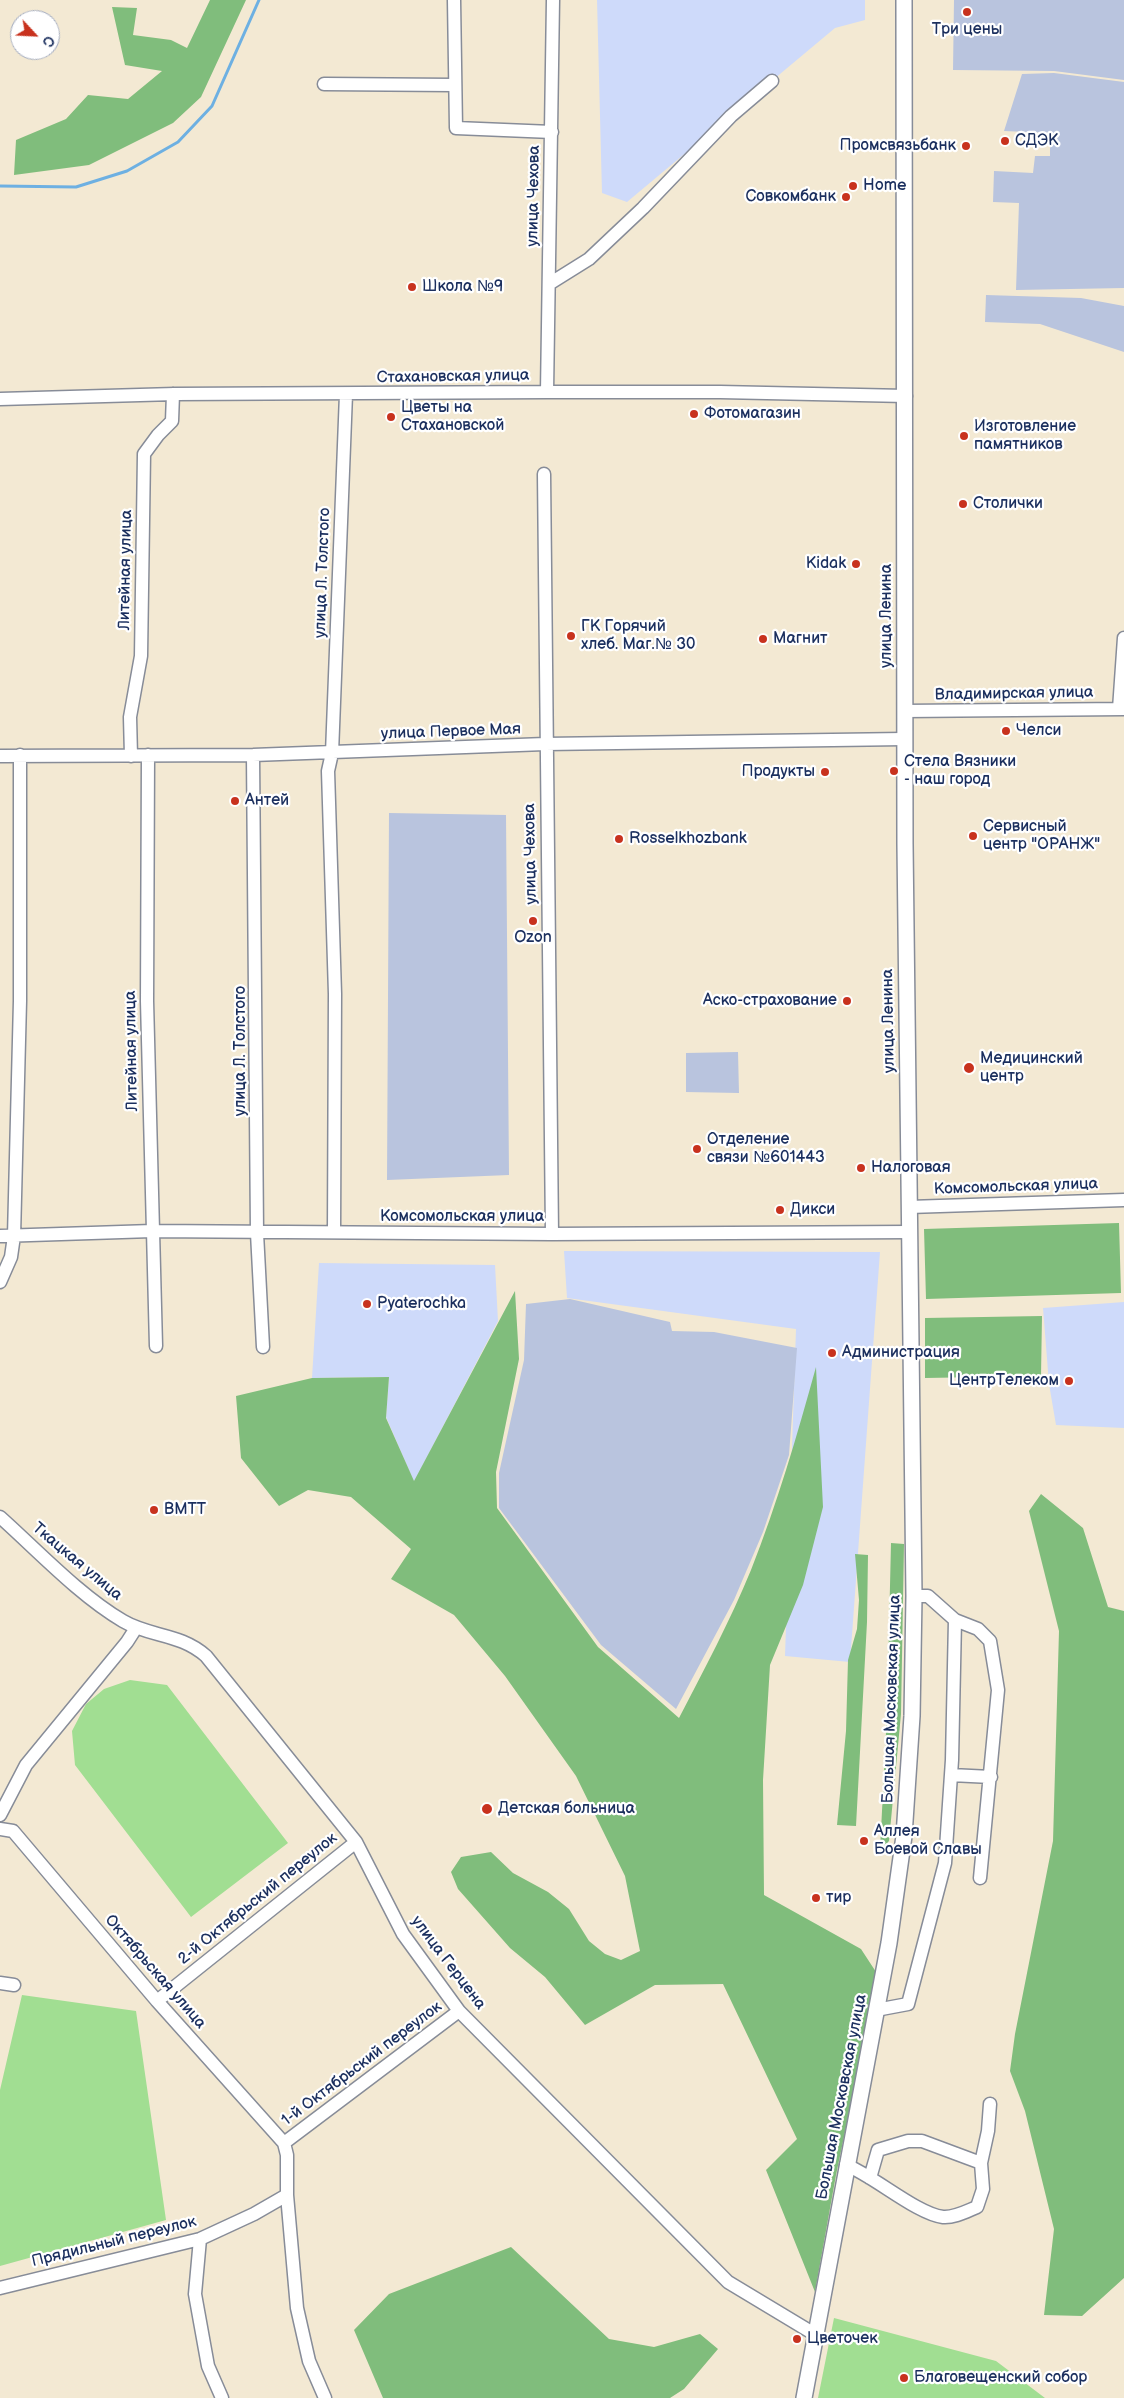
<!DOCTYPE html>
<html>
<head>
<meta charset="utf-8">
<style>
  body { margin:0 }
  #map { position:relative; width:1124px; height:2398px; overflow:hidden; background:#f3e9d3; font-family:"Balsamiq Sans",sans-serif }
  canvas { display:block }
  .north { position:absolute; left:10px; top:10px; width:50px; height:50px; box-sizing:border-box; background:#fff; border:1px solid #a4acbf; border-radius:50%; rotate:115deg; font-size:14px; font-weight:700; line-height:20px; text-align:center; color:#1b2f5e }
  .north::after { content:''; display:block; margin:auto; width:18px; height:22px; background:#c8321e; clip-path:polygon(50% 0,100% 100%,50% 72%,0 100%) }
</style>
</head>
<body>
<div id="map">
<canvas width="1124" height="2398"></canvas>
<div class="north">С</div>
</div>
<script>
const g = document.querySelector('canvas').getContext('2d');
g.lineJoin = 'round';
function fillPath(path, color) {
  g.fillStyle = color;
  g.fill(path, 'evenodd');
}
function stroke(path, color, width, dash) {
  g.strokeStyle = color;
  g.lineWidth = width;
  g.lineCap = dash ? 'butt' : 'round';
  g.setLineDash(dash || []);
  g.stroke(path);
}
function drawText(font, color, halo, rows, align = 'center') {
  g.font = font + ' "Balsamiq Sans",sans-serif';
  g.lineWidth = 4.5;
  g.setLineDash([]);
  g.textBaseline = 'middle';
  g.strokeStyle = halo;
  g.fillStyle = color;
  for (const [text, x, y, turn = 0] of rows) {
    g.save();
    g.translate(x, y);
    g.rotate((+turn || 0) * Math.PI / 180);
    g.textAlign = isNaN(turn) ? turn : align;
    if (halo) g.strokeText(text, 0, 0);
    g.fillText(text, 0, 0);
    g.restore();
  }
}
fillPath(new Path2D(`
  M597,0H865V20L835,28L627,202L602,193Z
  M564,1251L880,1252L850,1662L785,1656L796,1329L567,1298Z
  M319,1263L495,1265L498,1321L414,1482L386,1417L389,1377L312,1378Z
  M1124,1302V1428L1056,1425L1049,1384L1043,1308Z`), '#cedafa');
fillPath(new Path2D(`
  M954,0H1124V80L1054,71L953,70Z
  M1054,73L1124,82V288L1016,290L1019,203L993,202L994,171L1033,173L1035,156H1050V133L1004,131L1022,74Z
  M986,295L1081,298L1124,306V352L1040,324L985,322Z
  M389,813L506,815L509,1175L387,1180Z
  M738,1052L739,1093L686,1092V1053Z
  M570,1299L670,1322L672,1331L714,1332L797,1348L789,1455L763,1532L734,1600L676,1709L601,1645L499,1508V1473L524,1360L526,1304Z`), '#b9c4de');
fillPath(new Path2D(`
  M130,1680L167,1685L288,1843L191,1917L75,1765L72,1731L86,1704L104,1689Z
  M22,1995L136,2011L166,2220L0,2266V2090Z
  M834,2318L996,2361L1045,2398H818Z`), '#a1de92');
fillPath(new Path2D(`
  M210,0H246L201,97L173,123L89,165L14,175L16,140L66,119L88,95L128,99L162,71L125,65L112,7L137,8L133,35L171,40L187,48Z
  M1119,1223L1121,1293L926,1299L924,1229Z
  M515,1291L519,1359L496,1472L497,1508L598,1647L679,1718C704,1670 730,1621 751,1570C777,1504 797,1436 816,1367L823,1507L803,1585L770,1665L763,1780L764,1895L861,1949L878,1975L836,2175L815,2292L766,2170L797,2139L723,1984L655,1985L585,2025L545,1977L510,1948L458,1889L451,1872L461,1857L491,1852L513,1873L548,1892L569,1909L589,1941L605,1954L621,1960L640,1951L625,1876L576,1776L505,1676L454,1615L391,1579L411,1549L351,1497L308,1490L279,1506L241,1458L236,1396L312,1378L389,1377L386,1418L414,1481Z
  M1042,1316L1041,1376L925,1378V1318Z
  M1041,1494L1083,1528L1108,1607L1124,1611V2278L1082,2316L1044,2315L1054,2229L1025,2111L1010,2071L1015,2034L1053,1841L1059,1631L1029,1511Z
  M891,1543L904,1544L901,1714L889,1841L880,1850L887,1713Z
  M855,1554L868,1555L867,1622L856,1826L837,1825L846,1731L848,1660L857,1629L859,1600Z
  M511,2247L609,2339L654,2347L700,2334L718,2349L684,2389L670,2398H383L354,2330L389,2294Z`), '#80bd7c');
stroke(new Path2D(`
  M0,186L76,187L127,171L178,142L212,106L259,0`), '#6db0e2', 3);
const minor = new Path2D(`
  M454,0L456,128L552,132
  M324,84L454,85
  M549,284L589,259L643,208L731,116L772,81
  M547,392L553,0
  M0,399L175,394L547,392H720L906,396
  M544,474L552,1234
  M1119,709L1124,638
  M904,711L1124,709
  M148,755L147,1001L156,1346
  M253,755L257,1233L263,1347
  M0,756L253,755L545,744L904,739
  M131,756L130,717L141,656L144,454L158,435L172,421L173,394
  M909,1207L1124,1200
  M334,1232L335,994L328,771L332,753L346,394
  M0,1236L152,1231L552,1234L909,1232
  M0,1282L11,1257L14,1236L20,1001V755
  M0,1517C37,1550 80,1596 123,1621C150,1637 180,1633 206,1656L356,1842L403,1934L459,2011L728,2282L816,2335
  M955,1620L978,1629L990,1641L998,1690L980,1878
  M951,1775L991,1777
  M0,1815L26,1765L127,1642L136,1628
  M0,1829L13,1831L157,2001L284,2143L287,2155V2195L297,2308L309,2361L325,2398
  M0,1983L14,1985
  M157,2001L356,1842
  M876,2010L908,2004L945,1863L952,1760L955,1620L928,1596H914
  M284,2143L459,2011
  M846,2165C874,2176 917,2214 943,2217C954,2218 967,2211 977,2207L983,2189L981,2163L988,2131L990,2104
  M870,2178L878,2150L908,2141H922L981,2163
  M200,2239L195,2294L208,2366L222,2398
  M0,2288L200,2239L254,2214L287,2195`);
const major = new Path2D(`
  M804,2398L889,1943L904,1836L912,1716L914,1596L905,844L904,0`);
stroke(minor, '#878c98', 15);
stroke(major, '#878c98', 18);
stroke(minor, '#fff', 12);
stroke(major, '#fff', 15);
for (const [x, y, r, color] of [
  [967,12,5,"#c8321e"],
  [1005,141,5,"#c8321e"],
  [966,146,5,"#c8321e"],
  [853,186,5,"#c8321e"],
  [846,197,5,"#c8321e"],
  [412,287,5,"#c8321e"],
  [694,414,5,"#c8321e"],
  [391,417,5,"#c8321e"],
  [964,436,5,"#c8321e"],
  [963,504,5,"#c8321e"],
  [856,564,5,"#c8321e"],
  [571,636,5,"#c8321e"],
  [763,639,5,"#c8321e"],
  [1006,731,5,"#c8321e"],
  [894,771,5,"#c8321e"],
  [825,772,5,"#c8321e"],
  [235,801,5,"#c8321e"],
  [973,836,5,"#c8321e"],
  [619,839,5,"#c8321e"],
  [533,921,5,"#c8321e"],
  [847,1001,5,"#c8321e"],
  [969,1068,6,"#c8321e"],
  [697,1149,5,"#c8321e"],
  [861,1168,5,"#c8321e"],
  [780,1210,5,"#c8321e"],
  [367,1304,5,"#c8321e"],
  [832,1353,5,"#c8321e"],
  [1069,1381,5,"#c8321e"],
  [154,1510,5,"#c8321e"],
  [487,1809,6,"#c8321e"],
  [864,1841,5,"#c8321e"],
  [816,1898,5,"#c8321e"],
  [797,2339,5,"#c8321e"],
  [904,2378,5,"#c8321e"]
]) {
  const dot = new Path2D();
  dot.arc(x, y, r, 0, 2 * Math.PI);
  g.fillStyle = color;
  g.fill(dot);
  stroke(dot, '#fff', 2);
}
drawText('16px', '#1b2f5e', '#fff', [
  ["Три цены",967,30,"center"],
  ["СДЭК",1015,141],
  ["Промсвязьбанк",956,146,"right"],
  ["Home",863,186],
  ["Совкомбанк",836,197,"right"],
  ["Школа №9",422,287],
  ["Цветы на",401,408],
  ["Стахановской",401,426],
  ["Фотомагазин",704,414],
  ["Изготовление",974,427],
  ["памятников",974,445],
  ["Столички",973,504],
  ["Kidak",846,564,"right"],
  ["ГК Горячий",581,627],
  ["хлеб. Маг.№ 30",581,645],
  ["Магнит",773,639],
  ["Челси",1016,731],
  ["Стела Вязники",904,762],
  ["- наш город",904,780],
  ["Продукты",815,772,"right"],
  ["Антей",245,801],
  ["Сервисный",983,827],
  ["центр \"ОРАНЖ\"",983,845],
  ["Rosselkhozbank",629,839],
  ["Ozon",533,938,"center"],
  ["Аско-страхование",837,1001,"right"],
  ["Медицинский",980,1059],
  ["центр",980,1077],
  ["Отделение",707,1140],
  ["связи №601443",707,1158],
  ["Налоговая",871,1168],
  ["Дикси",790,1210],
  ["Pyaterochka",377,1304],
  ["Администрация",842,1353],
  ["ЦентрТелеком",1059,1381,"right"],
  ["ВМТТ",164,1510],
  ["Детская больница",498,1809],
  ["Аллея",874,1832],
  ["Боевой Славы",874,1850],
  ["тир",826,1898],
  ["Цветочек",807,2339],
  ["Благовещенский собор",914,2378]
], 'left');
drawText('16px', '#1b2f5e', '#fff', [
  ["улица Чехова",534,196,-89],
  ["Стахановская улица",453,377,-1],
  ["Литейная улица",126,570,-89],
  ["улица Л. Толстого",323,573,-88],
  ["улица Ленина",887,616,-90],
  ["Владимирская улица",1014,694,-1],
  ["улица Первое Мая",451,732,-2],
  ["улица Чехова",531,854,-91],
  ["улица Ленина",889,1021,-91],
  ["Литейная улица",132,1051,-91],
  ["улица Л. Толстого",241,1051,-90],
  ["Комсомольская улица",1016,1187,-2],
  ["Комсомольская улица",462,1217],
  ["Ткацкая улица",77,1562,40],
  ["Большая Московская улица",892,1699,-88],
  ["2-й Октябрьский переулок",258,1899,-39],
  ["улица Герцена",448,1963,53],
  ["Октябрьская улица",155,1972,49],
  ["1-й Октябрьский переулок",362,2064,-37],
  ["Большая Московская улица",842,2097,-79],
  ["Прядильный переулок",114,2242,-14]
]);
</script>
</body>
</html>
